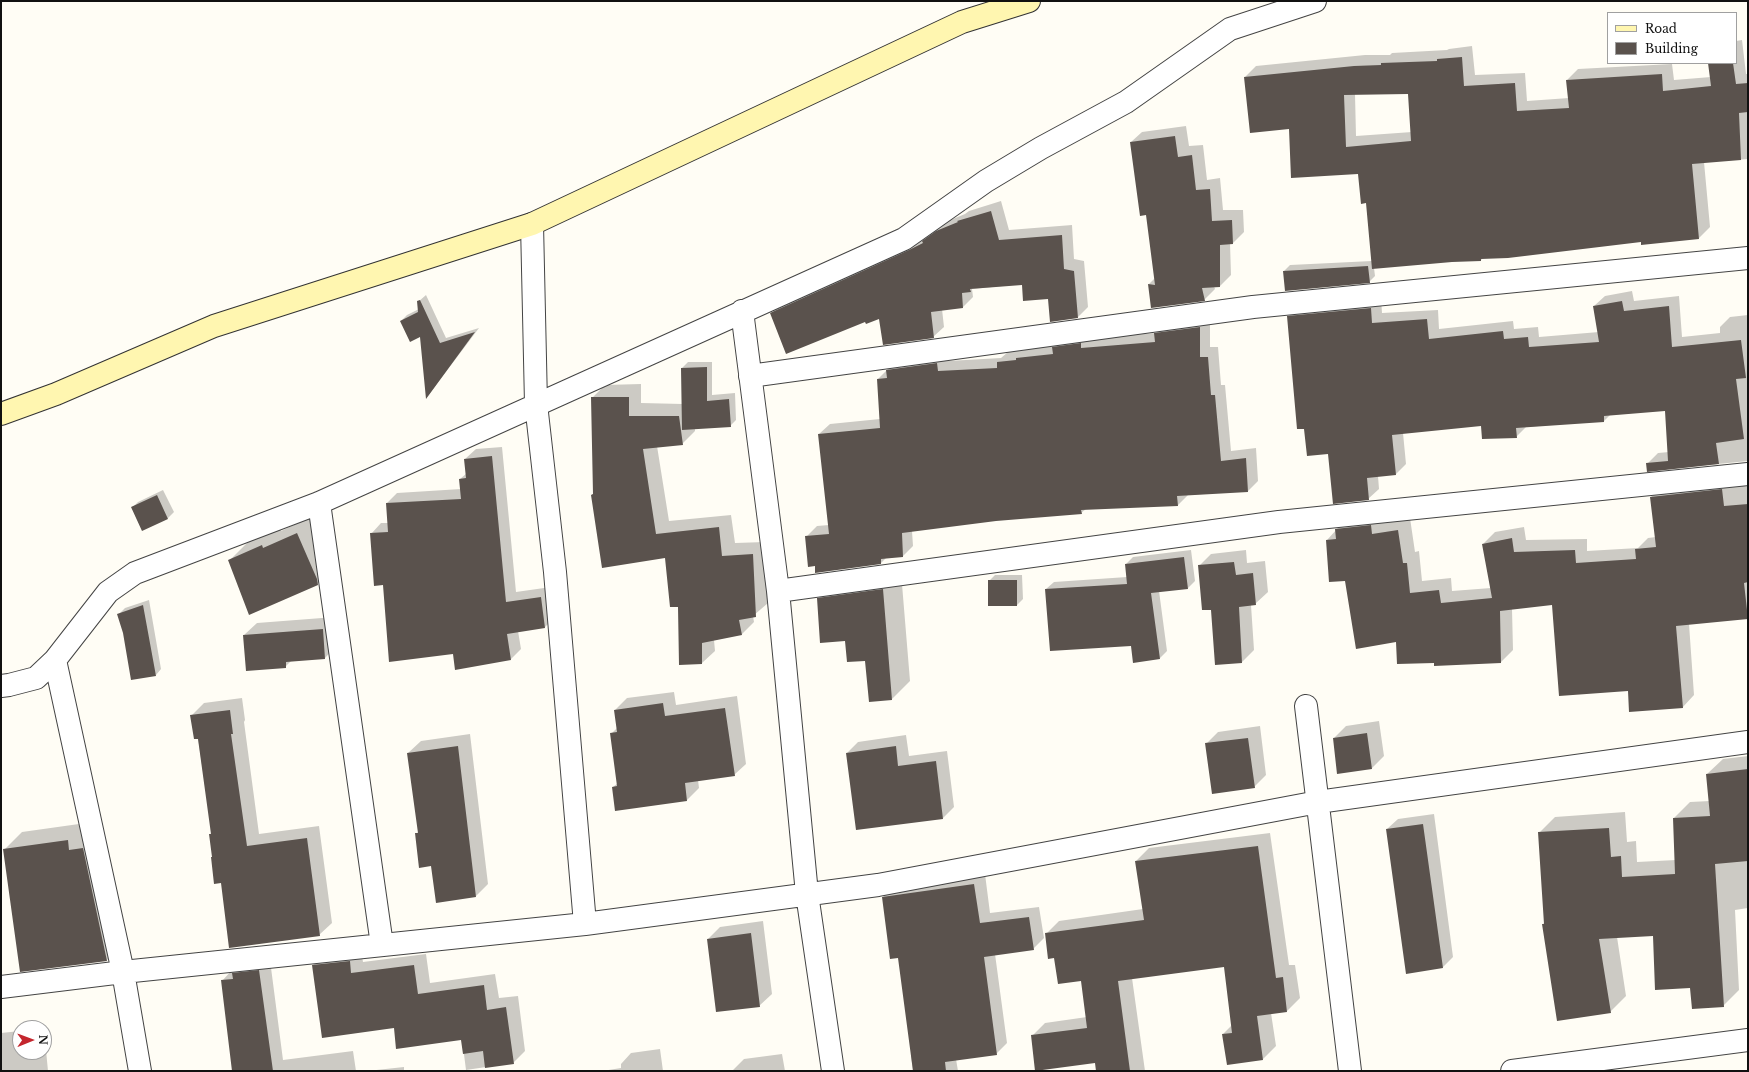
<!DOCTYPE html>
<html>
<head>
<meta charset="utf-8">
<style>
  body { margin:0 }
  #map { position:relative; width:1749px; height:1072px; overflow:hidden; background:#fffdf5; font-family:"Libre Baskerville",serif }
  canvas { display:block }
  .frame { position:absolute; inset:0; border:2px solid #111; pointer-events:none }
  .legend { position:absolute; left:1607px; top:12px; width:130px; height:52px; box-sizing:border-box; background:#fff; border:1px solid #a0a0a0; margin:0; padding:5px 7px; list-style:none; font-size:12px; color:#111 }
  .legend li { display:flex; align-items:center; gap:8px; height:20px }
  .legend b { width:20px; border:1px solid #a0a0a0 }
  .north { position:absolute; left:12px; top:1020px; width:40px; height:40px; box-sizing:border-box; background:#fff; border:1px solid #a0a0a0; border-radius:50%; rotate:89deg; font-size:11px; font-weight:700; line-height:16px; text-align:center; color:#111 }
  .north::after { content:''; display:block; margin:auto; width:14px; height:18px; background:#c4262e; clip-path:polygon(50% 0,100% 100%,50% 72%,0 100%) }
</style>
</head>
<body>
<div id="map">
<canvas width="1749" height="1072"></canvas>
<div class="frame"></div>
<ul class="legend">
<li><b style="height:5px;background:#fff6b0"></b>Road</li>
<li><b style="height:11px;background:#5a524d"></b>Building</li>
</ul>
<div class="north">N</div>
</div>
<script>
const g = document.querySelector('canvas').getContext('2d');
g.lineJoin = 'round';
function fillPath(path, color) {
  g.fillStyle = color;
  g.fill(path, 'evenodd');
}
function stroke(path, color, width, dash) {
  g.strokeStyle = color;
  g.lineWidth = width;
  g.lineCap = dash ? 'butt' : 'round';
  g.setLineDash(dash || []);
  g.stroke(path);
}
fillPath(new Path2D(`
  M1742,40L1746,74H1748V159L1704,162L1710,227L1699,238L1642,241L1483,258L1481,260L1452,261L1374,268L1375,276L1369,282L1284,271L1290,265L1372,261L1367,202L1359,173L1290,127L1245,77L1256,66L1365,55H1390L1392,53L1447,50L1449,49L1472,46L1475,75L1525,73L1527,101L1569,98L1567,80L1578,69L1672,64L1674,80L1711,77L1709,63H1736V41ZM1409,93L1412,132L1356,136L1355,94Z
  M1186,126L1189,146L1203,145L1207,180L1220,178L1223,210H1243L1244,232L1233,243H1230L1231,275L1220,286H1214L1215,289L1204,300L1152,307L1149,284L1155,278L1147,214L1131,142L1142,132Z
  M1001,201L1009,230L1072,225L1074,259L1084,261L1088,307L1078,317L1049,298L1023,284L972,289L973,297L963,307L942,309L944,327L933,337L880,318L866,320L771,314L781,303L921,240L948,221L965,214L969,211Z
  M1632,291L1634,301L1679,296L1682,337L1720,333V327L1730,317L1748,315V461L1648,471L1647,464L1658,453L1669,452L1666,410L1610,415L1604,421L1526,427L1516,437L1482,424L1403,433L1406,464L1396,474L1378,476L1379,489L1368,499L1329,452L1288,317L1299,306L1381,298L1382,313L1438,310L1439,329L1513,321L1514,329L1538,327L1539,337L1599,332L1594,306L1605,296Z
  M426,295L446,338L479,328L427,397L421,336L401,321L407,315L419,309L418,302Z
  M1210,317V347H1218L1221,385H1225L1231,451L1256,448L1258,481L1248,491L1188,495L1178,505L1086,509L1081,513L996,520L912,531L913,546L903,556L886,558L881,563L815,565L806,537L817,526L829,525L819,434L830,424L880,419L878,379L897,360L947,353L948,361L1001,358L1008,352L1025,350L1028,348L1091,338L1156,333L1166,323Z
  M688,362H712V395L735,393L736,420L730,426L695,428V431L682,444L657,446L669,521L731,515L735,543L765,542L768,603L753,616L754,622L742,634L714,640L715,651L702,663L679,606L666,557L592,495L594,492L592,398L605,385L641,384V403L683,404L682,368Z
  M502,447L516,592L551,587L555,617L545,627L518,631L521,649L511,659L456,669L454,653L384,584L371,534L381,523H388L387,503L397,493L461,489L460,479L467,473L465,459L476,449Z
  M1748,476V617L1689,624L1694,695L1682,708L1629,690L1552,604L1512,609L1513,650L1501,662H1435L1397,641L1346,580L1327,540L1348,517L1410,518L1415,552L1419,551L1422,581L1451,578L1452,591L1491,588L1483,544L1495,532L1524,527L1526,540L1587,539V551L1638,548L1648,538L1656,537L1651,497L1663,485Z
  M163,490L174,512L168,518L142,530L132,508L138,502Z
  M315,515L336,566L317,584L230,560L248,542L280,528L281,531Z
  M1191,550L1195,581L1188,588L1159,591L1167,651L1160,658L1132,645L1046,589L1054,582L1127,577L1126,564L1133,557Z
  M1246,550L1247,563L1265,561L1268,592L1255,604L1251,605L1254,650L1242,662L1212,608L1199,566L1211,554Z
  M901,572L910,681L892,699L866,660L846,640L818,599L836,581Z
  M995,575H1022L1023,599L1017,605L989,581Z
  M149,600L161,669L156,675L124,632L119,614L125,608Z
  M335,617L337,645L325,658L292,660L285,667L244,635L257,623Z
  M674,692L676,705L737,696L746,764L734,775L698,780L699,788L687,800L616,810L613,787L618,783L611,734L618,727L615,710L627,698Z
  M242,698L245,720L244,722L259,834L319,826L332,923L319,935L222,882L213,856L210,834L212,833L198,738L191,716L204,703Z
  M1379,721L1384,756L1372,768L1334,738L1346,726Z
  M1260,726L1266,775L1254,787L1206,744L1218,732Z
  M470,734L488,884L476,896L432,865L416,834L419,831L408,753L421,741Z
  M906,735L909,756L947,751L954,807L943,818L847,753L858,742Z
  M1748,756V908L1735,910L1739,990L1723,1006L1691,987L1654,935L1617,937L1626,996L1610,1012L1543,924L1545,922L1539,833L1555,817L1625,812L1627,842L1636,841L1637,862L1676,860L1674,818L1690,802L1710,801L1707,774L1723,759Z
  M1434,814L1453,957L1442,968L1387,829L1398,819Z
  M86,823L125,942L107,960L21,971L4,850L22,832Z
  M1270,833L1289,965H1295L1300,998L1287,1011L1271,1013L1276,1046L1263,1059L1223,1034L1232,1025L1225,966L1132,978L1145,1071H1097L1096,1062L1032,1036L1045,1023L1087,1017L1082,980L1054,957L1046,934L1059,921L1143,909L1136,861L1149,848Z
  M985,874L990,913L1039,907L1044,938L1033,949L995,954L1007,1043L996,1054L956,1059L958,1071H913L911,1055L912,1054L899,957L883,897L893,887Z
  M763,921L772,994L759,1006L708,939L720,927Z
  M361,950L363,962L426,954L430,983L495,974L499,998L518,996L525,1051L513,1063L466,1070L462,1039L395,1027L313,965L325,954Z
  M270,960L283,1060L353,1051L356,1071H233L222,981L232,970Z
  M44,1029L48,1071H1V1033L20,1031V1052H44Z
  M660,1049L663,1071H602L621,1068V1064L631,1053Z
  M782,1054L785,1071H732L744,1059Z
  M404,1067V1071H367Z`), '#0003');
fillPath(new Path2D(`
  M1462,57L1464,86L1515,83L1517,111L1569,108L1566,80L1662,74L1663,91L1711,86L1708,63H1733L1736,84L1748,83V112L1739,113L1741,160L1692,164L1699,239L1641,245V242L1508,258L1481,259V261L1452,262L1372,269L1366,203L1361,204L1358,174L1291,178L1289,129L1250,133L1244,77L1354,66L1381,65V63L1437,61V59ZM1408,94L1411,141L1346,147L1344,95Z
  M1175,136L1178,157L1192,155L1196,190L1210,189L1212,221L1232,220L1233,244L1220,245V287L1202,288L1205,301L1151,308L1148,284L1155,285L1146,215L1140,216L1130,142Z
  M991,211L999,240L1062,235L1064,269L1074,271L1078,318L1050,322L1048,299L1023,301L1022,285L970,289L971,292L962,293L963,308L931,312L934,338L883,345L879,319L866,324L865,322L786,354L770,313L909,250L923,243L922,241L936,231L958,222L957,221Z
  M1368,266L1370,283L1285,291L1283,271Z
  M420,300L440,343L475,332L426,399L420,337L410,342L400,321L418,312L417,301Z
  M1622,301L1624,311L1669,306L1672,347L1741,340L1746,378L1736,379L1744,439L1716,443L1719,464L1647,472L1646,463L1668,461L1665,411L1604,416V422L1516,428L1517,438L1482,439L1481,426L1392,435L1396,475L1367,478L1369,500L1333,504L1328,454L1307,456L1304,429H1297L1287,316L1371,308L1372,323L1427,319L1429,339L1503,331L1504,339L1528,337L1529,347L1599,342L1593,306Z
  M1200,327V357H1208L1211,395H1215L1221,461L1246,458L1248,492L1177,496L1178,506L1081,510L1082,514L996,521L902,533L903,557L881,559V564L815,573V566L808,567L805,536L829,534L818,434L880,428L877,379L887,378L886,370L937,363L938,371L997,368V362L1016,360V358L1053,354L1052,347L1081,343V348L1155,342L1154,333Z
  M707,367V401L729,399L731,427L682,430L681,368Z
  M591,397H629V416H679L683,445L643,449L656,534L719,527L722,556L753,554L756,617L739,620L742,635L702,643V664L679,665L678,607H670L665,558L602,568L591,495L593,494Z
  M492,456L506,602L541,597L545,628L507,634L511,660L455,670L453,654L389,662L383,585L374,586L370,533L388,532L386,503L461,499L459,479L466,478L464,459Z
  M1722,489L1724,506L1748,504V582L1744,583L1748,619L1676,626L1683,708L1629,712L1628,691L1559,696L1552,605L1500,611L1501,663L1434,666V663L1397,664L1396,642L1356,649L1345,581L1329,582L1326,540L1336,539L1335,529L1371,525L1372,534L1398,530L1403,563H1407L1410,593L1439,590L1441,603L1492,598L1482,544L1512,538L1514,552L1575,550L1576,563L1636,559L1635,549L1656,547L1650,497Z
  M157,495L168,519L142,531L131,507Z
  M297,533L317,579L318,585L249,615L228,560L262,545L263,548Z
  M1184,557L1188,589L1151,593L1160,659L1133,663L1131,646L1050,651L1045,589L1127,584L1125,564Z
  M1234,562L1236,575L1253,573L1256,605L1239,607L1242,663L1215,665L1211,610H1202L1198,565Z
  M988,580H1017V606H988Z
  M883,589L892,700L869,702L865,661L847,662L845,641L820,643L817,598Z
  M143,605L156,676L131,680L123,633L117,614Z
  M323,629L325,659L286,662V668L246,671L243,635Z
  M663,703L665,716L725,708L735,776L685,783L687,801L615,811L612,787L617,786L610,733L617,732L614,710Z
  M230,710L233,734H231L247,846L307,838L320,936L229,948L221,883L214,884L211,857H212L209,834H211L198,739H194L190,715Z
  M1367,733L1372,769L1337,774L1333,738Z
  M1248,738L1255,788L1212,794L1205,743Z
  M458,746L476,897L436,903L431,866L419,868L415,833H418L407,753Z
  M896,746L898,766L936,761L943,819L856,830L846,753Z
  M1748,769V861L1715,864L1724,1007L1692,1009L1690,988L1655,990L1653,936L1599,939L1611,1013L1557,1021L1542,924H1544L1538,832L1609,828L1611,857L1621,856L1622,877L1675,874L1673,818L1710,816L1706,774Z
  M1423,824L1443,968L1406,974L1386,829Z
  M68,840L69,850L83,848L107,961L20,972L3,849Z
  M1258,846L1276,978L1283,977L1287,1012L1257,1016L1263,1060L1227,1065L1222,1034L1232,1033L1224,967L1118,981L1130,1071H1096L1095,1063L1035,1071L1031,1035L1087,1028L1081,981L1058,984L1054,958L1048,959L1045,933L1144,920L1135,861Z
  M974,884L980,923L1029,917L1034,950L984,957L997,1055L945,1062L946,1071H913L898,958L890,959L882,897Z
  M751,933L760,1007L716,1012L707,939Z
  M350,961L351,973L414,965L418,994L484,985L487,1010L506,1007L514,1064L485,1068L483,1051L463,1054L461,1040L396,1049L394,1028L322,1038L312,965Z
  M259,970L273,1071H232L221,980L233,979L232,973Z`), '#5a524d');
const minor = new Path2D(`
  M532,224L536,404L555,572L585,924
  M742,311L778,591L807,894L833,1071
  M750,376L1253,307L1748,258
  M319,503L382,945
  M778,591L1279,522L1748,474
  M55,660L123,972L140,1071
  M1,686L9,685L36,678L55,660L108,592L135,573L319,503L904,239L986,181L1041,148L1126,102L1230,29L1315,1
  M1306,706L1350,1071
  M1,987L123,972L585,924L878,885L1318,802L1748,742
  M1512,1071L1748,1040`);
const secondary = new Path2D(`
  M1,414L56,394L214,326L532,224L962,22L1029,1`);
stroke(minor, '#444', 24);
stroke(secondary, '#333', 24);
stroke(minor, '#fff', 22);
stroke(secondary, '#fff6b0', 22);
</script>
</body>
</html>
